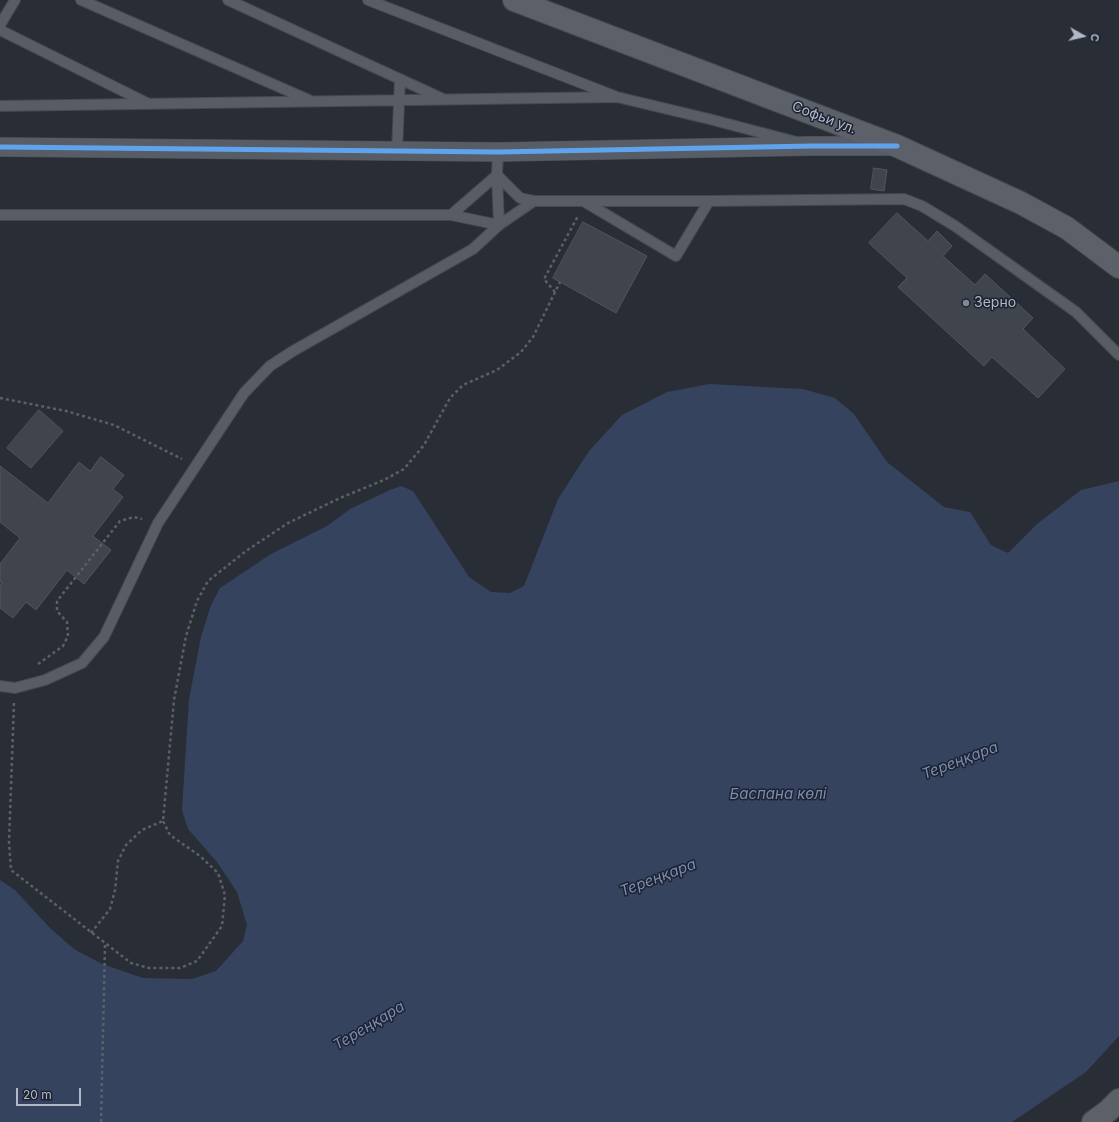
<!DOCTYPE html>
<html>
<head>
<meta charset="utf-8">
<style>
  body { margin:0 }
  #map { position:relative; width:1119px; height:1122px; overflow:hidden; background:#292d36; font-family:Inter,sans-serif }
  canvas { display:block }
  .north { position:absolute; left:1063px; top:16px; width:40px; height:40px; -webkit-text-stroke:3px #1c2231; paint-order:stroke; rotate:98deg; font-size:11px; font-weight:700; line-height:16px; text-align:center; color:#b2b8c7 }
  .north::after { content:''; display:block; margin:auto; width:14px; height:18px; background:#b2b8c7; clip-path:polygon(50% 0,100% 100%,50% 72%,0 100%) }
  .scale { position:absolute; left:16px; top:1088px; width:65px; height:18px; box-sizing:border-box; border:2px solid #b2b8c7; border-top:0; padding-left:5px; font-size:12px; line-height:14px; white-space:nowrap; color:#b2b8c7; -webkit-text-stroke:3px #1c2231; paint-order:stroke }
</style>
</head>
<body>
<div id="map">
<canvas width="1119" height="1122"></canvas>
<div class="north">С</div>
<div class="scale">20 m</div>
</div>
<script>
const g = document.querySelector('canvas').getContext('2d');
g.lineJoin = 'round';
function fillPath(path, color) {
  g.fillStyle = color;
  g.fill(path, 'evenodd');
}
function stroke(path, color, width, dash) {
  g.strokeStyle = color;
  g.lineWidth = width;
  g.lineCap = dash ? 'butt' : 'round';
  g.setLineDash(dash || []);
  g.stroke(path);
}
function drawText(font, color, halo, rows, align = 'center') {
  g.font = font + ' Inter,sans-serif';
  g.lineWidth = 3;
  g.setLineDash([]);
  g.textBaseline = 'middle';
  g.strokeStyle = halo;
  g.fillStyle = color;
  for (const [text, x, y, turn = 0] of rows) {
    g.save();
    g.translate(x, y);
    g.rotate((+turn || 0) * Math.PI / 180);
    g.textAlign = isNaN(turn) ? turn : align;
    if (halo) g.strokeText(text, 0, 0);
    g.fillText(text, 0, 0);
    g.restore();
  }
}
fillPath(new Path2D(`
  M709,384L803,389L835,398L854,414L887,462L944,507L970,512L991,545L1008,553L1037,524L1081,490L1119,481V1036L1086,1072L1012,1122H0V880L15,890L50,928L74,949L102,964L143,978L192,979L216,971L243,941L247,925L237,892L217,862L188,829L182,810L189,699L201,637L211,605L220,588L271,554L327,526L350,509L390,490L401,486L413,491L469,577L491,592L510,593L524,586L558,499L589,451L622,415L667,392Z`), '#35435f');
const building = new Path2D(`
  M874,168L887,170L884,191L871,189Z
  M897,213L928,241L937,231L952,246L943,256L975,285L985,274L1033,318L1023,329L1065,369L1038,398L992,357L984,366L898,287L907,278L869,243Z
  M583,222L647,256L616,313L553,278Z
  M39,410L63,431L31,468L7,448Z
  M101,457L124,475L113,489L123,497L93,536L111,550L84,584L67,570L36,610L26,602L13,618L0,608V586L2,583L0,582V564L20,538L0,522V466L48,503L79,462L90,471Z`);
fillPath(building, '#40444c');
stroke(building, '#51555d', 1);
const lane = new Path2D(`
  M81,0L309,100
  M228,0L441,98
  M368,0L617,97L709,119L793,141
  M0,25L15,0
  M0,30L147,103
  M0,106L617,97
  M397,151L400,79
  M585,202L676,256L709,201
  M0,215H451L499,225L534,201H709L904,199L922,206L955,226L1076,312L1119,355
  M451,215L497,175L520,198L534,201
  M0,686L15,688L45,680L82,663L104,637L158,523L244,393L270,366L293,351L473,249L499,225L497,175L498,152`);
const street = new Path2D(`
  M0,147L498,152L812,146H892`);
const secondary = new Path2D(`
  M514,0L897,146L1021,203L1067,228L1119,267
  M1093,1122L1108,1111L1119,1100`);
stroke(lane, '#45484f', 12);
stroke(street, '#45484f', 20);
stroke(secondary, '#45484f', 24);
stroke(new Path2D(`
  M555,292L544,279L578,216
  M0,398L66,411L114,425L182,459
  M38,664L63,646L68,636L67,622L57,611V601L120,521L134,517L142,519
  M14,703L9,842L11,870L131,963L149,968H180L197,961L222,926L225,895L218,873L200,856L170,835L163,821
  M91,933L110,909L115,890L118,861L126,845L142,830L163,821L174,700L186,636L197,601L208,581L246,551L288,523L340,498L384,480L404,469L424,445L450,398L463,385L497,370L521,352L533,337L560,282
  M101,1122L105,945`), '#5b6068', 2.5, [3, 3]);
stroke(lane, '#585c64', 10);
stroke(street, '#585c64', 19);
stroke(secondary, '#5c6068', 22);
stroke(new Path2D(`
  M0,147L498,152L812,146H897`), '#60a3ed', 5);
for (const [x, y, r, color] of [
  [966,303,4,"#828794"]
]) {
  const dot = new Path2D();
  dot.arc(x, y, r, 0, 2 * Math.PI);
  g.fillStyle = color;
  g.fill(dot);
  stroke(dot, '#1c2231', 1.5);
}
drawText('14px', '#b2b8c7', '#1c2231', [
  ["Софьи ул.",824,118,21]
]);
drawText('14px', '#b2b8c7', '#1c2231', [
  ["Зерно",974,303]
], 'left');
drawText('italic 15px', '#7a8cb0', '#1c2231', [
  ["Тереңқара",960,761,-21],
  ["Баспана көлі",778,794],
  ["Тереңқара",658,878,-21],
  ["Тереңқара",369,1026,-31]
]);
</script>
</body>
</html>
